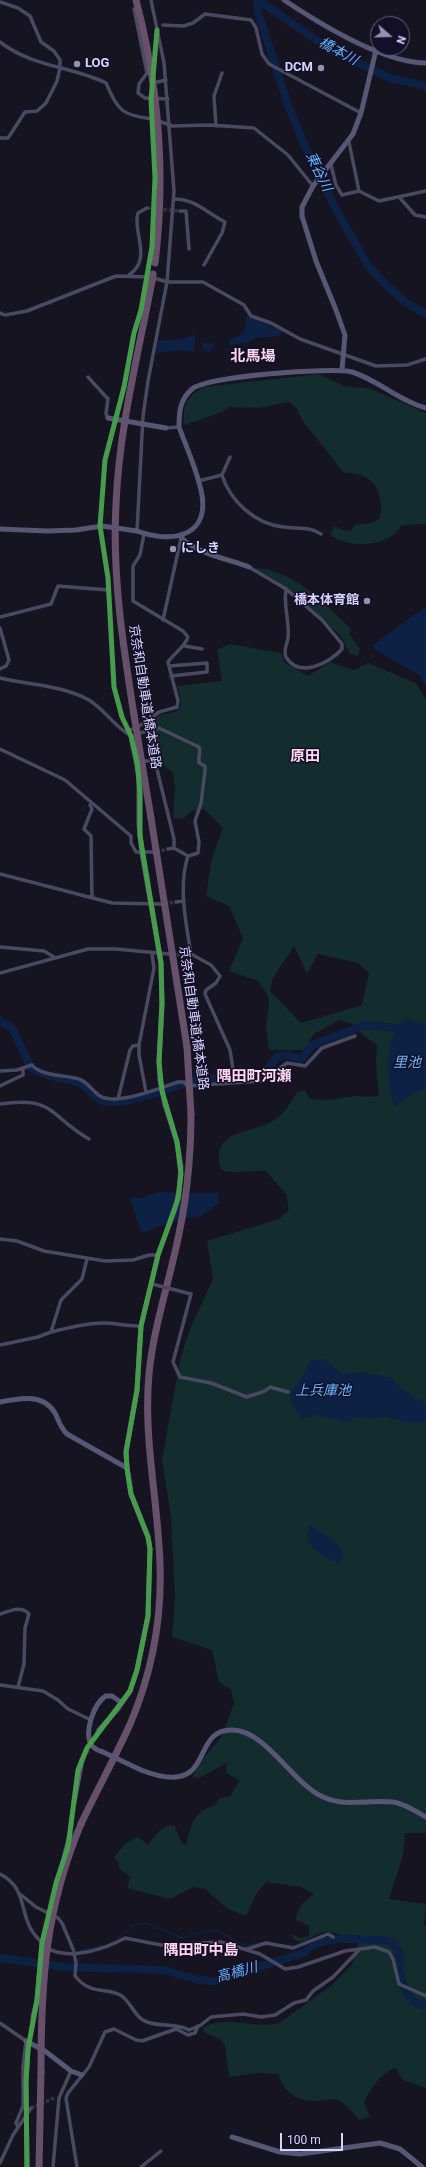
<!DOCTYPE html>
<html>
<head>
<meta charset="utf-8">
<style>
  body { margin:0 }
  #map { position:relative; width:426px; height:2167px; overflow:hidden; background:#161421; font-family:Roboto,sans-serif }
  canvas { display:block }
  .north { position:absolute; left:370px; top:16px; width:40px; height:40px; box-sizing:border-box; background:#130f26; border:1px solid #625e7d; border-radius:50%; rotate:110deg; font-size:11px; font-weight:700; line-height:16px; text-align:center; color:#d9d4ff }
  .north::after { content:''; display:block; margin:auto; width:14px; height:18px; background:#9591b1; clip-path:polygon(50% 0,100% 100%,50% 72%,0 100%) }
  .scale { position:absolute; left:280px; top:2133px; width:63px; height:18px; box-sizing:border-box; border:2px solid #d9d4ff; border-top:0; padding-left:5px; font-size:12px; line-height:14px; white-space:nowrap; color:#d9d4ff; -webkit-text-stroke:3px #130f26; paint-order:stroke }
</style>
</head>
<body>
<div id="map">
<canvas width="426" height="2167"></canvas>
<div class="north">N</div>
<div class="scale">100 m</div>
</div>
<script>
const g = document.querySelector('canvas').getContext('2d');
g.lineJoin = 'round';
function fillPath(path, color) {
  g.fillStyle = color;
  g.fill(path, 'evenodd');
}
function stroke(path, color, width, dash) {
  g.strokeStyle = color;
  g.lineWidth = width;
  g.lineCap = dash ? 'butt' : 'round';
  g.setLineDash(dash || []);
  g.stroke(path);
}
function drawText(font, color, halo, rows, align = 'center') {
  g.font = font + ' Roboto,"Noto Sans JP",sans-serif';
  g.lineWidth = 3;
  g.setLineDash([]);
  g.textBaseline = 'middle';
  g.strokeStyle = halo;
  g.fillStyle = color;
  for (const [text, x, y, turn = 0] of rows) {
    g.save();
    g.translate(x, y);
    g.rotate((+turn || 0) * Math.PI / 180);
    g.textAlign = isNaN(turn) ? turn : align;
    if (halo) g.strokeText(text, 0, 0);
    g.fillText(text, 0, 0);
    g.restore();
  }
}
fillPath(new Path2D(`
  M318,374L344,386L371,389L426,413V524L402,525C388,548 350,549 330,535L335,526L344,531L351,530L355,525L372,523L380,518C383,505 380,483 365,477C359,474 350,473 343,472L302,420L297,409L289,402L258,408L229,407L222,412L184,425C183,404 186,397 204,387Z
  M256,568C294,570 326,604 352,630L349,634L360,649L358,656L350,654L341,636L293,593Z
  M229,644L282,653L284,662L308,676L330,662L354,670L368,663L416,683L426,699V1833H405L403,1856L389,1899L426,1904L424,1924L426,1926V2088L403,2080L395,2067C380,2075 372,2086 364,2102L370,2117L359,2120C353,2113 344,2101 335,2099C329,2099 322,2101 316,2101C296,2101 285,2093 278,2074L260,2073L229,2077L225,2046L220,2039L204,2032V2027C228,2014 254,2030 279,2023L332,1985L344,1973L352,1964L358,1944C347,1938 334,1929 321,1933C314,1935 308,1940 300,1942L293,1939L291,1934L301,1938L309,1936V1926L296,1920C297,1907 304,1901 314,1894L301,1887L267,1882C254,1893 254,1902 246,1916L228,1909L205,1889L193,1887L170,1899L127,1888L130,1877L119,1868V1863L114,1857L126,1843L138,1837L148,1845C154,1836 162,1825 174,1825L182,1843L186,1845C191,1826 193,1811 214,1806L220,1798L230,1796L240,1780L226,1773L227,1763L199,1778L192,1777L206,1755L222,1736L234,1703L231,1690L219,1682L212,1650L172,1637L175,1599L171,1517L162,1459L181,1356L190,1329L213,1279L207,1241L279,1219L289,1210L286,1194L266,1171L229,1172L221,1170C209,1127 254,1135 276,1119C285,1113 291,1101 297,1092L305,1090L309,1098C327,1103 340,1097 357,1096C364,1096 372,1097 379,1096L376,1063L377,1045L363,1035L352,1024L339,1020L314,1034L304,1050H269L266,1027L269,1004L268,996L258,981L229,971L243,938L229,906L206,896L212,858L223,828L204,809L191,811L184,818L173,819L175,788L173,773L158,761L150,723L159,715L175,712L180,707L181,701L177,686L222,681L217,650ZM294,946L307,974L318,954L358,963L369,973L362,1005L301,1023L270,991L273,978Z`), '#132c2d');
fillPath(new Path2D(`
  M247,316L282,331L279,336L255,338L248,343L229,345V339C244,338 245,330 247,316Z
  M195,334L194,352L181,350L156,353L158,341L182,339Z
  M216,341L209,353L205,348L203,352V342L210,345Z
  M422,609H426V686L419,675L375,650L373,645Z
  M406,1018L426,1025V1088L413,1094L394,1107C388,1084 384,1055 395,1033C398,1028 403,1023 406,1018Z
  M158,1192C178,1192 198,1195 218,1192L219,1203L201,1216L178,1220L141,1233L130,1197L141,1198Z
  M323,1359L343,1374L362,1372L392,1378L402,1389L426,1404V1422L410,1423L387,1417L354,1418L350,1422L315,1415L301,1419L289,1397L312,1360Z
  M310,1525C321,1534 343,1540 343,1558L339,1563C324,1558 299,1544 310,1525Z`), '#0d2144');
stroke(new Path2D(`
  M111,1943L134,1925L146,1923L182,1938L213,1930C225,1931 232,1943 244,1945C252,1946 258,1942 266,1942
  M287,1945L295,1946
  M305,1945L320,1939H332
  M78,1968L81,1950L102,1946`), '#0d2144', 1.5);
stroke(new Path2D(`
  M257,0L258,12L288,105L306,149L341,219L369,267L384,283L405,302L426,314
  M258,0L331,50L390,78L426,86
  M0,1021L12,1028L31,1068C45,1077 61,1077 77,1082C89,1085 92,1098 104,1101C126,1107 172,1085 196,1081C218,1077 241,1078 263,1075L278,1056L288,1055L301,1059L312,1045L365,1025L406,1029L426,1038
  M0,1958L63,1967L164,1970L199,1980L215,1981L303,1953C325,1933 355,1940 382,1940C387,1940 392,1942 396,1946C402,1952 399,1964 400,1971C403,1986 408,2006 426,2005`), '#0d2144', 8);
stroke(new Path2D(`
  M147,208L180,211
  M156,852L168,849
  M164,904L176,902
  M171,954L184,955
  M31,2108L54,2098`), '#333142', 3.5, [3.5, 2]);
stroke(new Path2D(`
  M82,1760L99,1730
  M70,1835L74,1802
  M29,2046L33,2017`), '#333142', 5, [5, 2.5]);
stroke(new Path2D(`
  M0,2L18,8L30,16L41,42L54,51L60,60V68L57,81L46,103L37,111L25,112L8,138H0
  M134,9L147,73L139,84L138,93L145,98L168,99
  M163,25L184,26L193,23L205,14L251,20L256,28L262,54L269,64L361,113
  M0,42C32,67 71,66 106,83C119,112 121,114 152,119
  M154,73L157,30
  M153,83L166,80
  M158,121L173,126L210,125L254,128L288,155L313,186
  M216,126L214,96L222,73
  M349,142L359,191L379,201L426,191
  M331,165L336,185L342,195L359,191
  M400,198L415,215L426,217
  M174,199C195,199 207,213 225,222L222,233L204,265
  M180,211H186L189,249
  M129,275C153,259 132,231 138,213L147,208
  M0,313L5,315L27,311L116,276L151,277L167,282H203L244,305L251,316L271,323L300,339L376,366L407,365L426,359
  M88,377L108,399L106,414L108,418
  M166,428L179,427
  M222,475C230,501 255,524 283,527C297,529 309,526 321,534
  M198,481L222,475L230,457
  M137,531L143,416L148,381L167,282L174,191L164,63L151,0
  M249,567L286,589L322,620L342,644V649C330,663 299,679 286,657C283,650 287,645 288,638C290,622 283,607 286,589
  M0,617L51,604L58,586L108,590
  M163,620L181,538
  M0,628L9,660L6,666L0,669
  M185,646L202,649
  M169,666L207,663V672L171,676
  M0,678C30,685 61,685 89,700C105,710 115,727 131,736
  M150,730L155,761L174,839V848
  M128,731L141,725L159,712L177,707L178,701L168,662C174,653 185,647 188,637L183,631L133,601V566L140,555L144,534
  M136,734L159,728L199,747C201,752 198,757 199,763L205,766V771L201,803L195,821L199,842L198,853L188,856L174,848L168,849
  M131,736L122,717L114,687L108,578L100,526L105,460L124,387L134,333L141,310L151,257L155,177L152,95
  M0,749L65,780L131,836V843L136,852H153
  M142,761H155
  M90,805L92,809L84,829L91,836L92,898
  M188,856C178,886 186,923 191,954
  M0,874L112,903L161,904
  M176,902L184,901
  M0,947L44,951L54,957
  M184,955L191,954L211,965L220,976L216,983L206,990L205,994L230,1050L235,1082
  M0,973L88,949H116L169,954
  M0,1071L17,1070L32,1065C41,1076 62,1075 75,1078C87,1080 91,1090 100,1096C117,1106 160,1088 178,1082H184L187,1086L262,1081L287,1063L305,1066L322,1048L355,1036
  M0,1086L23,1075V1069
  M146,1092L139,1055V1045L154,968L152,954
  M118,1099L130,1050L133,1046L139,1045
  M0,1104C55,1096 49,1116 89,1139
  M0,1239L17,1241L44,1251L105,1261L133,1260L149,1255H158
  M191,1294L173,1362L180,1377L211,1383L247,1397L265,1391L270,1387L288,1392
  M51,1332C68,1328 85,1323 103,1323C115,1323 127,1326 141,1326
  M0,1345L38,1337L51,1332L61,1300L82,1279L87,1259
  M0,1614C10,1611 21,1605 29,1614L25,1628L24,1664L18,1687
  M0,1685L43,1691L58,1700L68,1709L91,1720
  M0,1874C32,1890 15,1921 43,1943
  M20,1894L36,1907L58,1918L62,1923L73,1949L76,1963L75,1976C92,1997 107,1986 122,1996C132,2004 135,2018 147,2022C161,2027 176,2023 189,2030L201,2025L211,2017L243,2014L261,2017L275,2015L294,2003L306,2000L313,1991L333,1977L360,1949
  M47,1948C69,1961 105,1949 125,1938L161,1945L221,1942L260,1954L285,1969L298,1967L345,1951L375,1947L389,1952L393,1959L399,1984L426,1996
  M247,1949L266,1943L293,1948L328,1934L333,1937
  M0,2023L26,2041L23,2067V2106L16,2123L18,2127
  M0,2163L13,2135L31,2108
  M53,2167L59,2098L71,2071
  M77,2167L66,2098L68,2093L89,2067L105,2032L114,2029L136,2040L142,2041L176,2029L188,2035L195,2033L198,2026
  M141,2167L161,2151`), '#4a4962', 3.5);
stroke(new Path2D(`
  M284,0C320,24 383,63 426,63
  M342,370L345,335L336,310L316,261L302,216V207L313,186L353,134L361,113L376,50
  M0,529L47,531L76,530L102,526
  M137,531C168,543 209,539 202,495C198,472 187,449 179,427C179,412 180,399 192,389C208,376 331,367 352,372C378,380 399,401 426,408
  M181,537C192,552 231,560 249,567
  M131,736L139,776V825L142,853L161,963L162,1004L159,1062L160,1080
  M0,1402C19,1398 43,1393 55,1413C59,1421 60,1427 67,1434L127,1468
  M99,1730L117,1710L130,1691L137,1670L148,1616L150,1549L148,1537L131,1494L127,1468L126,1452L137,1390L141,1326L158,1255L175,1209L179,1191L181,1167L177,1142L165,1105
  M103,1752C99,1751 95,1749 92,1746C83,1733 94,1703 106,1696H112L122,1703
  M141,1770C218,1800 188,1728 233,1730C266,1731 292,1782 321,1796C345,1808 368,1799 393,1802C406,1804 415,1811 426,1817
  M74,1802L82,1760
  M33,2017L37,2000L42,1943L70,1835
  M26,2041L45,2051L71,2071L82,2075
  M232,2137L280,2152L300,2154L380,2143L400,2149L422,2167
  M27,2167L26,2081L28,2049`), '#575674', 5);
stroke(new Path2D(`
  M134,715C123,645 112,575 116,504C119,429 138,355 152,281
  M151,818L187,1047
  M81,1824C97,1790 116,1756 131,1722C152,1672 162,1618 160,1564C158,1500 143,1438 149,1374C153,1332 166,1292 175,1252C186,1206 191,1161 191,1114
  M39,2167L41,2072`), '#67516a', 7);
stroke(new Path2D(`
  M152,1284L191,1294`), '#4a4962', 3.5);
stroke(new Path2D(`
  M108,418L166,428
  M102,526L137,531
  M160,1080L165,1105
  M103,1752L141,1770`), '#575674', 5);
stroke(new Path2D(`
  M136,0C159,87 166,174 155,263
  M152,281L153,274
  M134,715L151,818
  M187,1047L191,1114
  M41,2072C41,1981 45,1910 81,1824`), '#67516a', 7);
stroke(new Path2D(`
  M27,2167L26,2081L28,2049L37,2000L42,1943L56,1883L68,1847L78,1770L87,1748L130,1691L137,1670L148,1616L150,1549L148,1537L131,1494L127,1468L126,1452L137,1390L141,1326L158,1255L178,1199L181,1174L177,1142L162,1091L159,1062L162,1004L161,963L140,836V792L137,761L131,736L122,717L114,687L108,578L100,526L105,460L124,387L134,333L141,310L152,247L155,177L151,100L157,30`), '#469c4c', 5);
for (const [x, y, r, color] of [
  [77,64,4,"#9591b1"],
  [321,68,4,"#9591b1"],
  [173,549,4,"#9591b1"],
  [367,601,4,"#9591b1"]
]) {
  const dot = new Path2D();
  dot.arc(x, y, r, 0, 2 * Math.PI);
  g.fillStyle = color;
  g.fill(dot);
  stroke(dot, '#130f26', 1.5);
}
drawText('bold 13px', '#d9d4ff', '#130f26', [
  ["LOG",85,64],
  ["DCM",313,68,"right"],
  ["にしき",181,549],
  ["橋本体育館",359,601,"right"]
], 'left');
drawText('13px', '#d9d4ff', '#130f26', [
  ["京奈和自動車道;橋本道路",144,697,81],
  ["京奈和自動車道;橋本道路",193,1018,82]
]);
drawText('italic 14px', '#62b6ff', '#130f26', [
  ["橋本川",338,52,28],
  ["東谷川",318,172,64],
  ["里池",407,1063],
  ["上兵庫池",323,1391],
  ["高橋川",237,1973,-15]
]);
drawText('bold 15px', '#ffd6f0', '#130f26', [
  ["北馬場",253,357],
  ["原田",305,757],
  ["隅田町河瀬",254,1077],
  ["隅田町中島",201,1951]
]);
</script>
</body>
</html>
